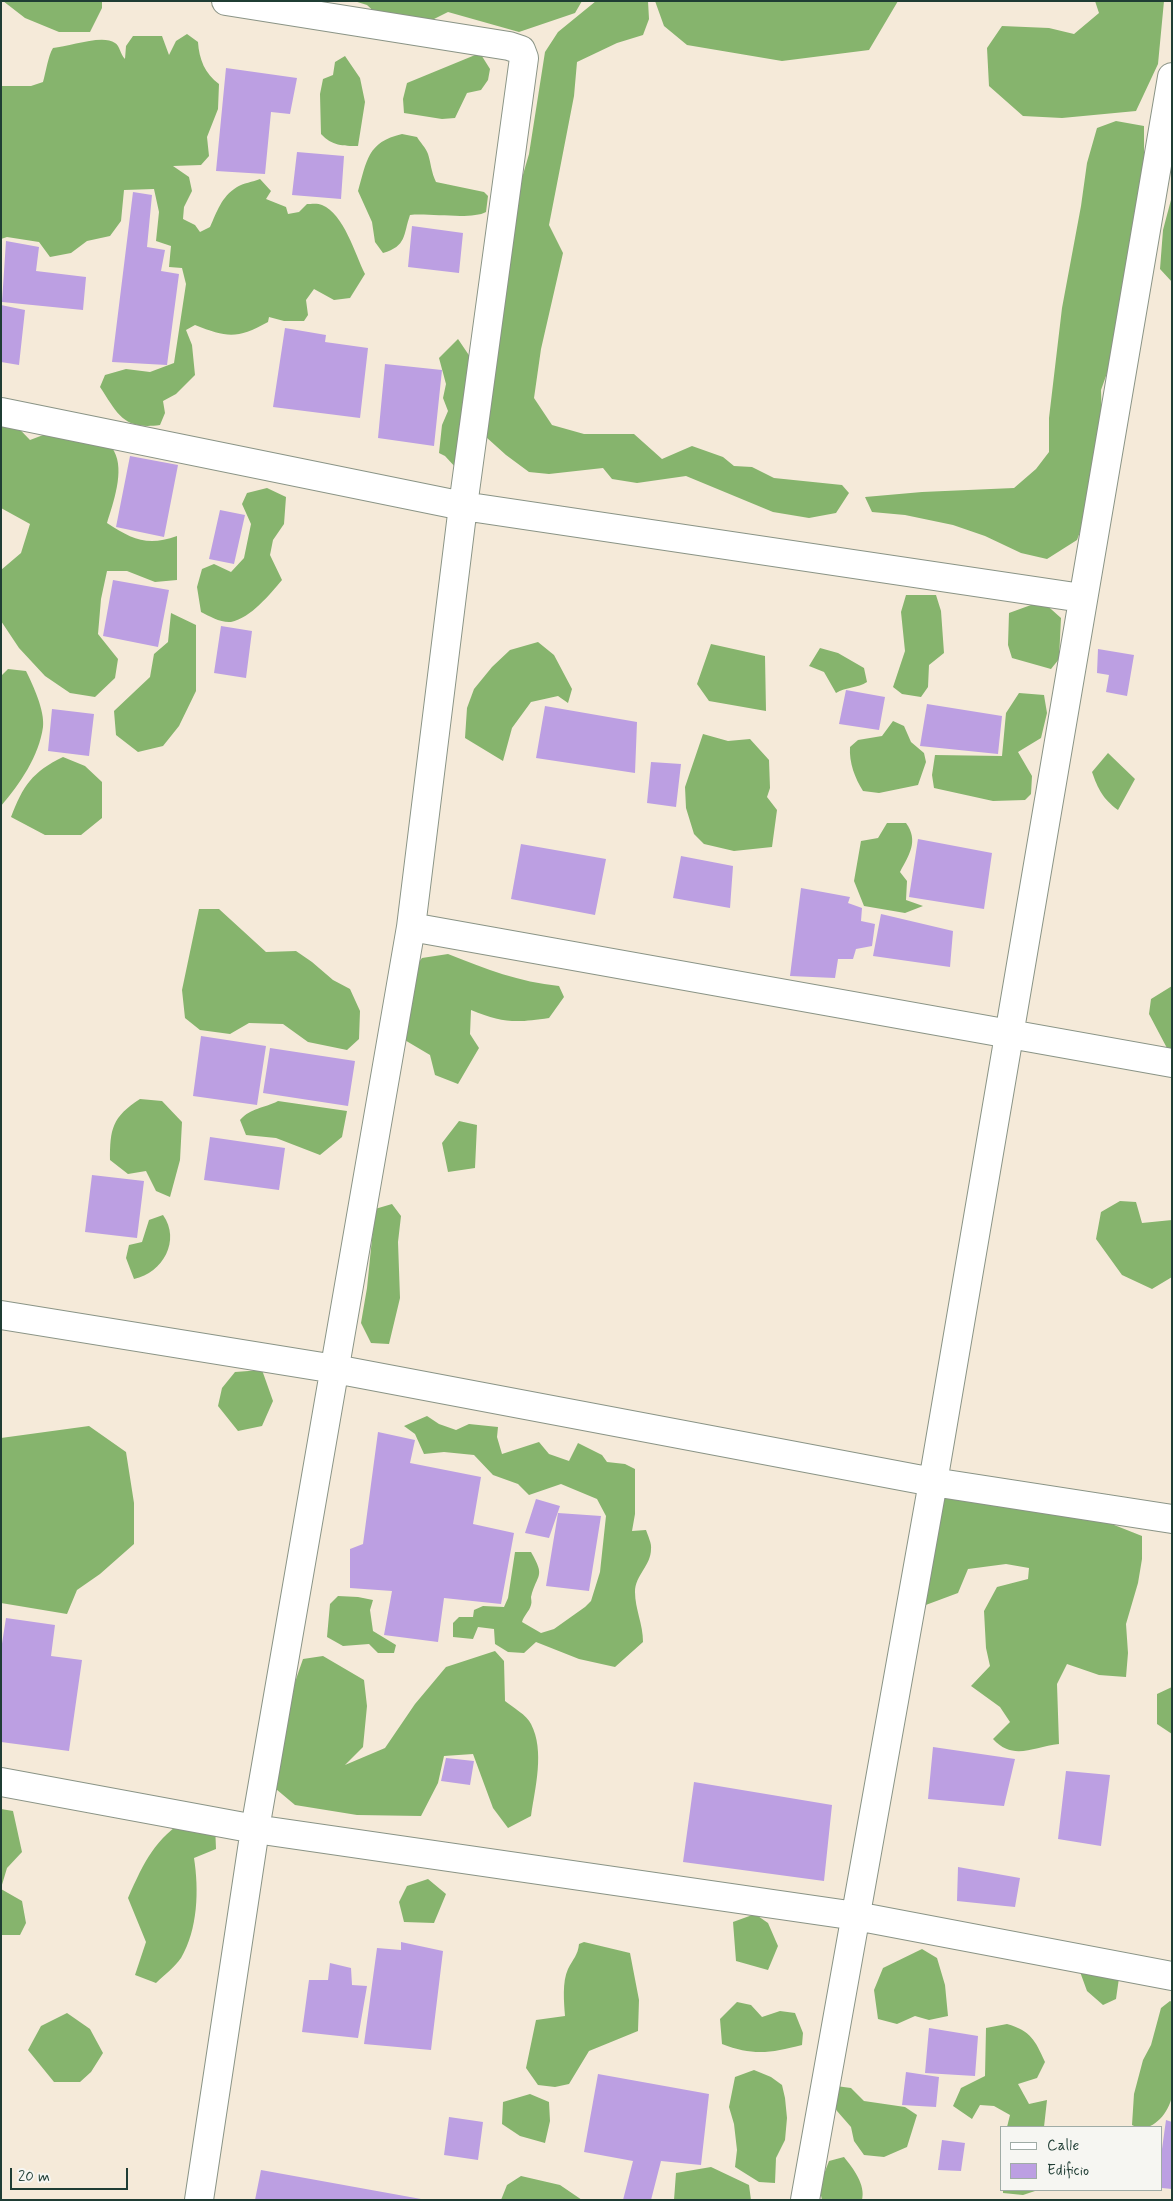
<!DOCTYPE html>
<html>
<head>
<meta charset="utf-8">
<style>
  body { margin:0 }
  #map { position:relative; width:1173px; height:2201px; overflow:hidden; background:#f5ead9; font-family:Mynerve,sans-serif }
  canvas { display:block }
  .frame { position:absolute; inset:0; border:2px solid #1f3d34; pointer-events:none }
  .legend { position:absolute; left:1000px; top:2126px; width:162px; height:65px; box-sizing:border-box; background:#f6f6f2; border:1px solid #a0aca6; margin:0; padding:6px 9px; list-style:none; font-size:15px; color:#1f3d34 }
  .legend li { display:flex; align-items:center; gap:10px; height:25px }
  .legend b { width:25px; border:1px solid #a0aca6 }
  .scale { position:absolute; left:10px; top:2168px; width:118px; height:22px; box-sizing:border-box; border:2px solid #1f3d34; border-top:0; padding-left:6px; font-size:15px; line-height:18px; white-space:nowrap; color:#1f3d34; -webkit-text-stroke:4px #f6f6f2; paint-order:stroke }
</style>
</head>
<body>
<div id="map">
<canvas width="1173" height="2201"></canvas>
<div class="frame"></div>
<ul class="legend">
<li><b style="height:6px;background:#fff"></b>Calle</li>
<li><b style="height:14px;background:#bc9fe2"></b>Edificio</li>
</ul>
<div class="scale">20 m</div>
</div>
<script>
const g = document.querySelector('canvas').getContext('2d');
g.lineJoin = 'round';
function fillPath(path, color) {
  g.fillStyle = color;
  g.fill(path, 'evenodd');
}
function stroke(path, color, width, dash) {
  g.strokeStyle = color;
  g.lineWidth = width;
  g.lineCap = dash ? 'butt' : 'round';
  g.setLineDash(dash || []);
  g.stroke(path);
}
fillPath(new Path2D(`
  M3,1H102V8L90,32H59L25,18Z
  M354,1H582L575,13L519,32L448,12L432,20L381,18L367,5Z
  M596,1H648L649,19L643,35L617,43L577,62L574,96L549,225L563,253L541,349L534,398L552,425L584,434H634L662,459L692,446L723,457L734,466L752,467L774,478L842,485L849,493L836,513L809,518L773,512L686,476L637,483L612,479L603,468L549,474L529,472L506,455L486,437L483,411L515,202L529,154L545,52L558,32Z
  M655,1H898L869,50L782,61L687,45L664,26Z
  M1095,1H1164L1158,64L1136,111L1062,118L1023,116L989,86L987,48L1002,26L1049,28L1074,34L1099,13Z
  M187,34L198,42C199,59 205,74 219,84L218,109L207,137L209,156L201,165L173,166L189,177L192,191L184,207L183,219L195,225L200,232L210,227C217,212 221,197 237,187C243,183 253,182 260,179L271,191L266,199L286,207L288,214L299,212L307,204C311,204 318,203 322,205C344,214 355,254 365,274L350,298L334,300L314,289L306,300L308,315L304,321H284L269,317L268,322C237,339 228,338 195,325L186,330L192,345L195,375L176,394L163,401L165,413L160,425C123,430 118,414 100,387L105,375L126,369L150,372L174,363L186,284L182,268L169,267L171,246L156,241L159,212L154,189L124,190L121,221L110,236L87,241L71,253L50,257L39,242L7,237L1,239V86H31L43,82C46,72 48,56 53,48C69,47 102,34 115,43C120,46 120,54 125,59L126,46L133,36H162L169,55L176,41Z
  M480,53L490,69L488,80L481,90L467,93L455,118L442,119L404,113L403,99L407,83Z
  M345,56L360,78L365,102L358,146C343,146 332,146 321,134L320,94L323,79L333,75L335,62Z
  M1116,121L1144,126V161L1111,362L1101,390L1102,427L1087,513L1077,540L1047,559L1021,553L985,536L953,525L905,515L872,512L865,497L922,492L1014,488L1036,469L1049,452V418L1062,308L1081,206L1087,163L1097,128Z
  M402,134L417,137C420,142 426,148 428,154C431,163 431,172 436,182L484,192L488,196L486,212C472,220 430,213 410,215C403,235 407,246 383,253L375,242L372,222L358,191C367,161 367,142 402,134Z
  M1172,196V282L1160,269L1163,230Z
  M458,339L485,379L457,469L445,456L439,453L442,425L448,411L443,398L446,384L439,358Z
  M1,410L30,440L59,429L91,430C97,436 110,443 114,451C125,471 113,503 107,523C132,539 147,547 177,536V580L155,582L127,571H107L101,599L98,634L118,659L115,678L95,697L70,693L45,676L19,648L1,621V570L21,553L30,524L1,508Z
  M267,488L286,497L284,524L273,540L270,555L282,580C270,594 251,618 231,622C221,623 209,616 201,612L197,587L202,569L214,564L231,572L244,558L251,524L242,504L247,493Z
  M906,595H936L941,611L944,653L929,665L928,687L921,697L902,694L893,687L905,651L901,612Z
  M1042,601L1061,618L1059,659L1051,669L1012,658L1008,645L1009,613Z
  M171,613L196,625V691L179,726L163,746L138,752L116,735L114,711L150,677L154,654L168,642Z
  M538,642L554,655L572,689L568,703L558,696L531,702L512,728L503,761L465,738L467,708L474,689L492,667L510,650Z
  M711,644L765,656L766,711L709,701L697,684Z
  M820,648L838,653L864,668L867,682C858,688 846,687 836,693L824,672L809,666Z
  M8,669L26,671C33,685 45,711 43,727C39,756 20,784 1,806V676Z
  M1019,693L1044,695L1047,713L1041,738L1018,752L1032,776L1031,794L1025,800L993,801L934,788L932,775L935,755L1002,756L1006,713Z
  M893,721L904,726L911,742L924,753L926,762L918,785L879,793L863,791C855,778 849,763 850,747L858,740L882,736Z
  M703,734L728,741L750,739L769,760L770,788L767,797L777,810L772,847L734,851L704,844L694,834L686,808L685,787Z
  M1108,753L1135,779L1118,810C1103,799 1098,789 1092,772Z
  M63,757L85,766L102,782V818L81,835H45L11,817C23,786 32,772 63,757Z
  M887,823H906C919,841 909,855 900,872L907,881L906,900L923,906L905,913L864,906L854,881L861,841L878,838Z
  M199,909H219L266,952L296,951L312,962L333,980L350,989L360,1011L359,1039L347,1050L308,1042L283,1024L249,1023L230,1034L200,1030L185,1018L182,990Z
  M448,954C486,969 519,982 559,986L564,997L549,1018C516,1023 502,1023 471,1010L470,1034L479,1048L458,1084L435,1075L430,1055L403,1039L400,987L422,958Z
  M1172,986V1050H1168L1149,1014L1151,999Z
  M140,1099L162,1101L182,1122L180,1160L170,1197L156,1191L146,1171L128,1174L110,1160C110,1129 112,1117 140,1099Z
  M278,1101L347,1111L342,1137L320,1155L276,1138L246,1135L240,1120C252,1107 263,1109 278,1101Z
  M459,1121L477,1125L475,1168L448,1172L442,1143Z
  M1120,1201L1136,1202L1142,1223L1172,1220V1277L1152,1289L1122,1275L1096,1239L1101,1212Z
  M392,1204L401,1216L398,1242L400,1298L389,1344L371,1343L361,1323L367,1288L375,1209Z
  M163,1215C181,1240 163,1273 134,1279L126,1258L129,1245L142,1242L149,1220Z
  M262,1370L273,1401L262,1426L238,1431L218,1406L222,1388L235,1372Z
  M427,1416L439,1424L456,1430L469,1424L498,1427L497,1437L502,1454L539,1442L549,1454L569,1461L578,1443L602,1455L607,1462L625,1464L635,1469V1514L632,1531L646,1530C648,1536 652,1544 651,1549C651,1566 635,1575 635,1592C635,1609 643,1624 643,1642L615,1667L579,1659L536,1642L524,1653L508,1652L495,1644L494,1629L478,1627L473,1639L453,1637V1623L459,1617H473L474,1610L483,1606L504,1607L508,1598L515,1552H531C546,1578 537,1573 531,1597C531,1599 532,1602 531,1605C529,1612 524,1615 522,1622L541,1633L554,1629L585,1607L591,1601L600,1572L606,1516L597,1499L561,1484L529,1495L518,1484L493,1475L474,1455L444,1452L424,1454L415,1434L404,1426Z
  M89,1426L126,1452L134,1503V1544L100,1574L77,1590L67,1614L1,1603V1438Z
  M958,1486L1094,1517L1142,1536V1559L1138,1583L1126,1624L1128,1653L1126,1677L1099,1675L1067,1664L1057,1684L1059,1744C1033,1747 1013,1761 993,1739L1010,1722L1000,1707L971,1686L990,1666L986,1648L984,1611L997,1587L1028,1579L1029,1568L1006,1564L968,1569L958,1593L923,1606L937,1506Z
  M338,1596L358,1597L373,1600L370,1610L373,1631L396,1645L394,1653H378L369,1644L343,1646L327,1637L330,1604Z
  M495,1651L504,1661L505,1701C512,1707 527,1715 531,1724C545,1751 535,1788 531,1816L508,1828L493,1808L473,1754L444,1756L438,1783L421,1816L357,1815L295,1805L276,1789L295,1682L303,1659L323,1656L364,1680L367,1706L363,1747L345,1765L385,1748L415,1704L446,1667Z
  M1172,1687V1734L1157,1724V1694Z
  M1,1809L13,1811L22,1852L7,1868L1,1888Z
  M189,1817L215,1824L216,1849L194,1858C199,1890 198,1929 181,1958C175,1967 164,1975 156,1983L135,1975L146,1942L128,1898C145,1860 154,1840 189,1817Z
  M428,1879L446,1894L434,1923L404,1922L399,1902L407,1886Z
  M1,1889L22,1901L26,1923L20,1935H1Z
  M755,1914L768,1923L778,1946L768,1970L736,1961L733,1922Z
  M584,1942L630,1953L639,2000L638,2031L589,2051L569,2084L555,2087L538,2085L526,2068L536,2020L565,2016C564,2002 562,1982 568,1969C573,1959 578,1955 579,1944Z
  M922,1949L937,1958L945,1985L948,2016L929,2020L915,2016L897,2024L878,2019L874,1990L883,1968Z
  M1079,1969L1119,1978L1116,1999L1103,2005L1087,1991Z
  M1170,2001L1172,2002C1172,2032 1173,2065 1172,2095C1170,2112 1151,2136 1132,2125L1134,2094L1143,2060L1151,2045L1161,2008Z
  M737,2002L751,2005L762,2017L780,2011L795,2013L803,2033L802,2045C771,2053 753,2056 722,2044L720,2019Z
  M67,2013L90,2029L103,2053L91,2072L80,2082H54L28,2050L41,2026Z
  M1007,2024C1031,2031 1035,2040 1045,2062L1037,2078L1018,2084L1029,2104L1047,2100L1044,2127H1007L1010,2115L994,2106L980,2105L972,2119L953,2106L961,2088L985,2076L986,2028Z
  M754,2070L771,2077L782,2085L785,2098L787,2118L785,2140L776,2158L775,2183L759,2182L735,2167L737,2150L734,2124L729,2107L735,2077Z
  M836,2086L851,2088L864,2101L905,2107L917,2115L907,2147L884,2157L864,2155L854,2141L851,2127L837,2111L829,2098Z
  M530,2094L549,2102L550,2121L545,2143L520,2136L502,2124L503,2102Z
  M844,2157C853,2168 866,2185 862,2200H822L819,2187L829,2161Z
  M711,2167L749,2185L751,2200H674L676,2173Z
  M521,2176L560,2185L582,2200H501L507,2185Z
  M1003,2190H1038L1023,2195L1003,2193Z`), '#86b46d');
fillPath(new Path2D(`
  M226,68L297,78L290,114L271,112L265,174L216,171Z
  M297,152L344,156L341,199L292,195Z
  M133,192L152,195L147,247L165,250L161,271L179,274L167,365L112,362Z
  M412,226L463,233L459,273L408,267Z
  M6,241L39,247L36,271L86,277L83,310L2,302Z
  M1,305L25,310L19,365L1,362Z
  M285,328L326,335L325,342L368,348L360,418L273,407Z
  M385,364L442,370L434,446L378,438Z
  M130,456L178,465L164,537L116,527Z
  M220,510L245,515L234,564L209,559Z
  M113,580L169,590L158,647L103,636Z
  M221,626L252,631L246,678L214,673Z
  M1098,649L1134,655L1127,696L1106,692L1109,675L1097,673Z
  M846,690L885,697L879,730L839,724Z
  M927,704L1002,716L998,754L920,746Z
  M545,706L637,722L635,773L536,758Z
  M52,709L94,714L89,756L48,751Z
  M651,762L681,764L676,807L647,803Z
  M918,839L992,853L984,909L909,897Z
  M521,844L606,859L595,915L511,899Z
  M681,856L733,866L730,908L673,898Z
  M801,888L850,897L848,903L862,908L861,921L875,924L872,946L856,949L853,959H838L835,978L790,976Z
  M881,914L953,931L950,967L873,956Z
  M201,1036L266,1046L257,1105L193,1096Z
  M270,1048L355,1061L348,1106L263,1093Z
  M210,1137L285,1148L279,1190L204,1180Z
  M92,1175L144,1181L137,1238L85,1232Z
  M378,1432L415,1440L410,1463L481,1477L473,1524L514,1533L501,1604L444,1598L438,1642L384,1635L392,1591L350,1588V1549L363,1544Z
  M536,1499L560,1506L549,1538L525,1533Z
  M558,1513L601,1516L589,1591L546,1586Z
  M6,1618L55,1625L51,1656L82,1660L69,1751L1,1742V1650Z
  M933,1747L1015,1759L1004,1806L928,1799Z
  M446,1758L474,1761L470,1785L441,1781Z
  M1066,1771L1110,1775L1101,1846L1058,1839Z
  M694,1782L832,1805L824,1881L683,1862Z
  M958,1867L1020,1878L1015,1907L957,1901Z
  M401,1942L443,1951L431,2050L364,2044L377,1948L401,1950Z
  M330,1963L351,1968L352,1985L367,1986L358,2038L302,2032L309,1980H328Z
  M929,2028L978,2036L975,2076L925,2073Z
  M906,2072L939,2077L936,2107L902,2105Z
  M598,2074L709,2094L701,2165L661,2161L651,2200H623L633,2161L584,2152Z
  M449,2117L483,2122L478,2160L444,2155Z
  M1166,2120L1172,2122V2189L1162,2188V2149Z
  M942,2140L965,2143L961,2171L938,2170Z
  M261,2170L421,2199V2200H255Z`), '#bc9fe2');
const minor = new Path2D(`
  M1,412L463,506L1082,598
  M411,927L1172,1063
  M1,1315L335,1369L933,1482L1172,1519
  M1,1782L255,1829L856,1916L1172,1976
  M199,2200L255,1829L411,927L463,506L524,58L521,50L509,46L226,1
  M805,2200L933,1482L1172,77`);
stroke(minor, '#8a9486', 30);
stroke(minor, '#fff', 28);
</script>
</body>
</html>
